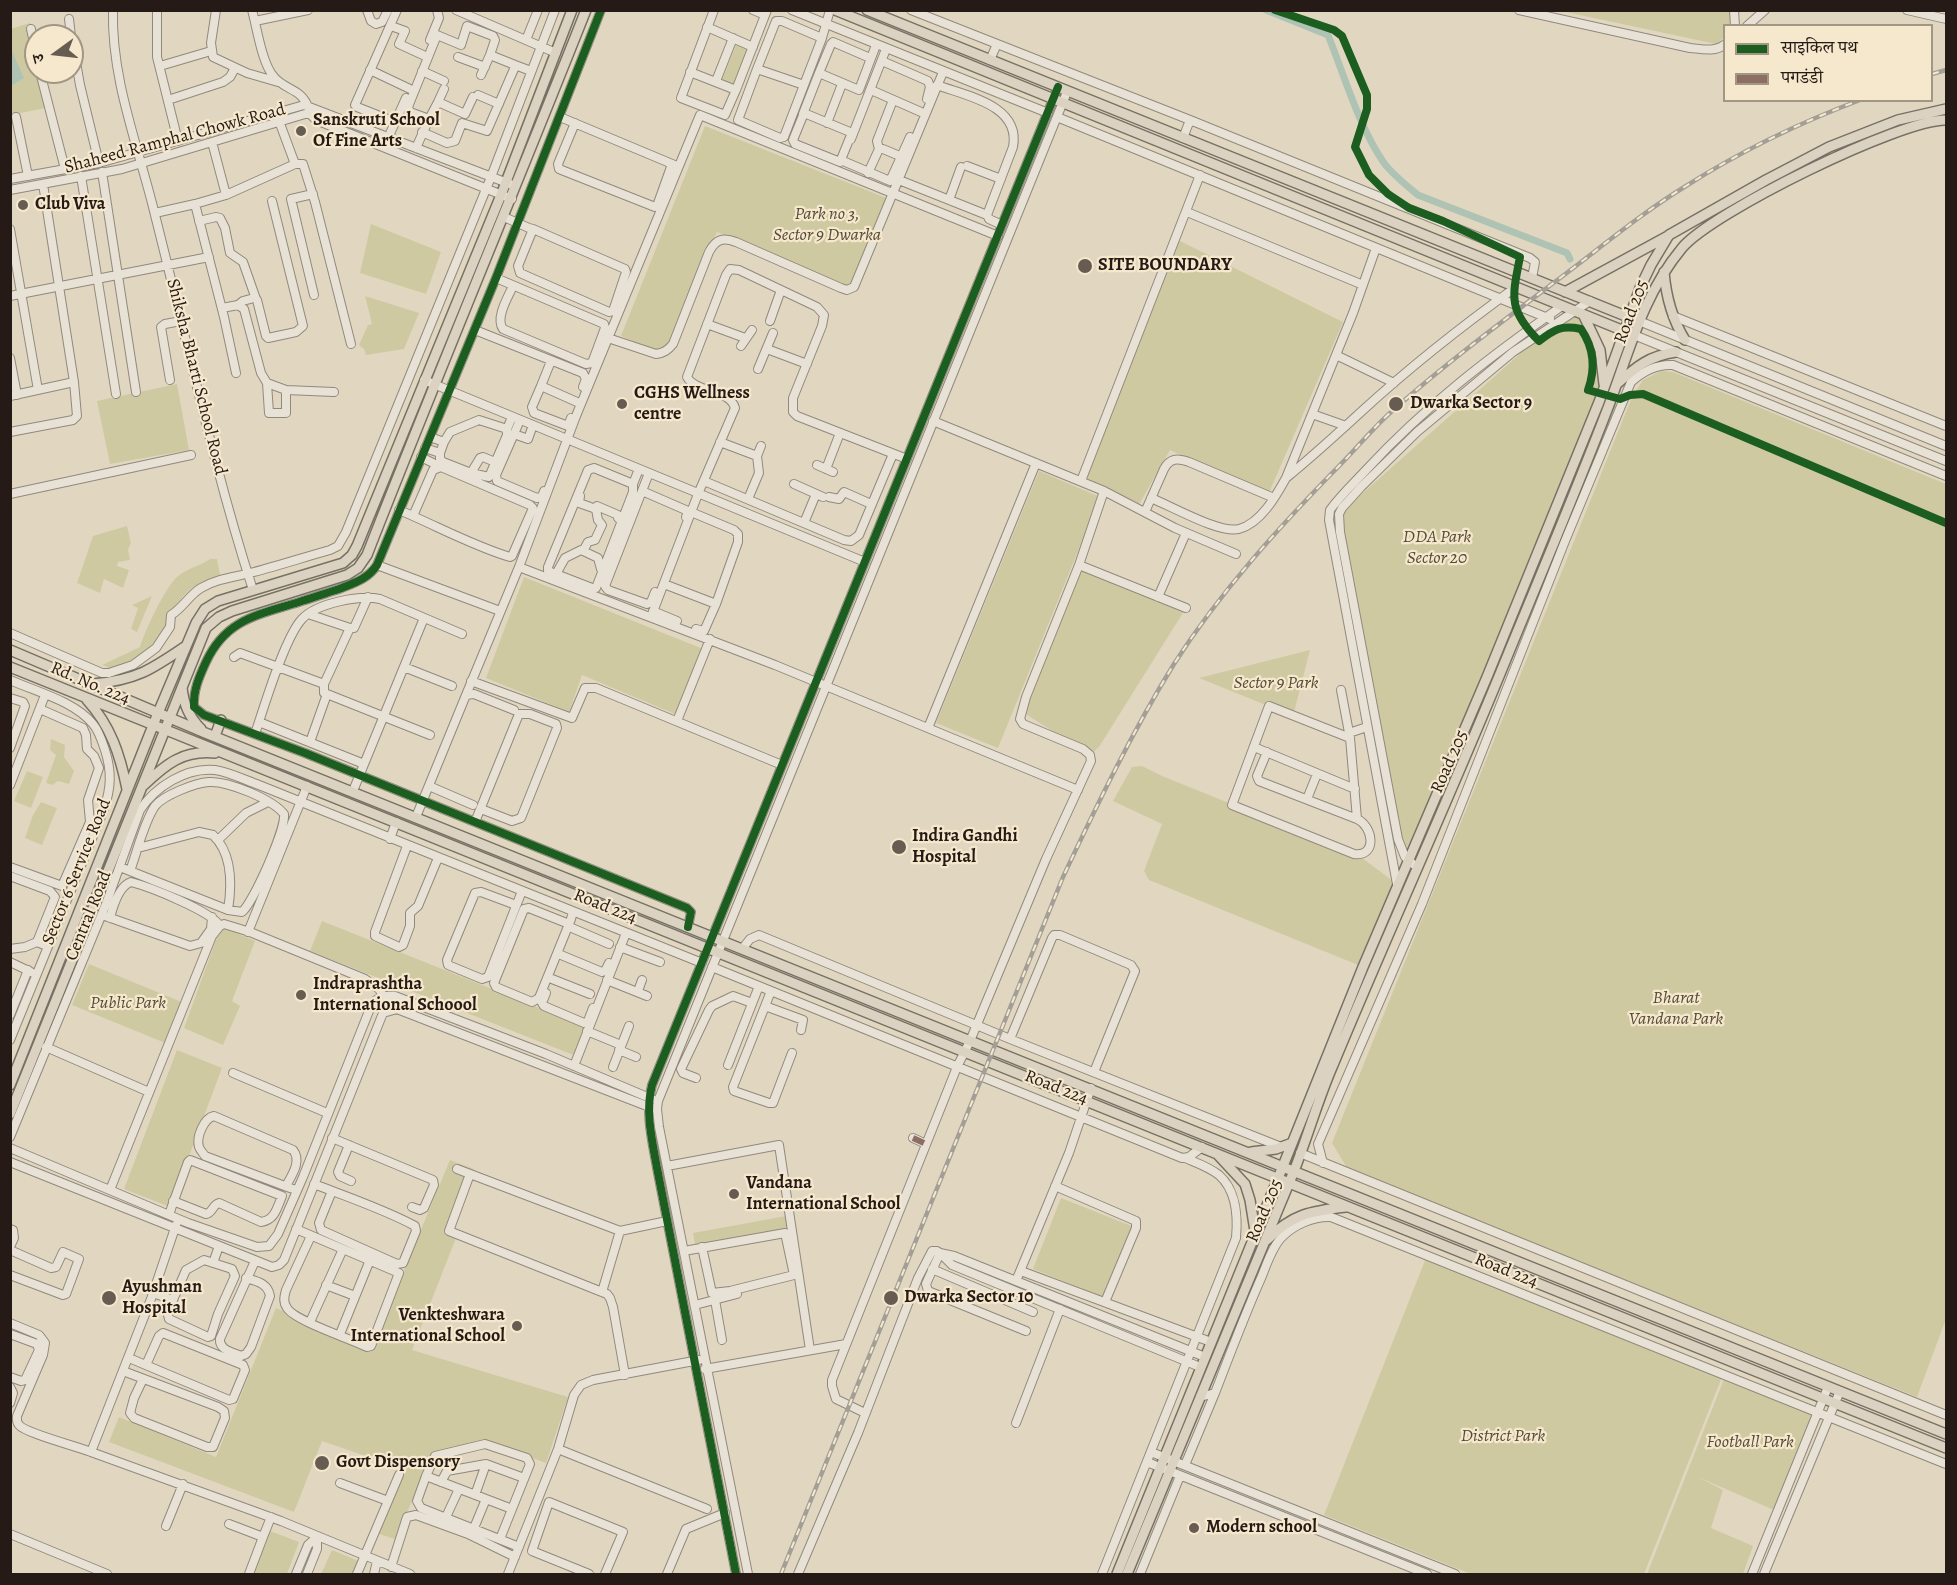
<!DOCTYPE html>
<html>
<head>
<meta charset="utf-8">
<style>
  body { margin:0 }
  #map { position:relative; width:1957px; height:1585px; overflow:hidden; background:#e1d7c0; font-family:Alegreya,"Noto Serif Devanagari",serif }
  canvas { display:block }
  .frame { position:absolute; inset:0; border:12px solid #261a16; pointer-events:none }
  .legend { position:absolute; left:1723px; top:24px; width:210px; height:78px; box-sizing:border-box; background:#f5e8cd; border:2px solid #a29684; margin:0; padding:8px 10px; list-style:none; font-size:18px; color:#261a16 }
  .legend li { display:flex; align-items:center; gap:12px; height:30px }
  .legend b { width:30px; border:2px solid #a29684 }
  .north { position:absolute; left:24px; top:24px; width:60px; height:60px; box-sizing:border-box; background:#f5e8cd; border:2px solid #a29684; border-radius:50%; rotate:255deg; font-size:16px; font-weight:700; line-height:24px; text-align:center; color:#261a16 }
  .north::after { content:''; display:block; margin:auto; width:21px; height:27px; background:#675c52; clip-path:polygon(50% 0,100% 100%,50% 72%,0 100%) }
</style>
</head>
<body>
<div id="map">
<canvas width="1957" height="1585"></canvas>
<div class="frame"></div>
<ul class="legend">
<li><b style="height:8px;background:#1b5e20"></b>साइकिल पथ</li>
<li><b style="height:8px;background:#8d6e63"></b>पगडंडी</li>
</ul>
<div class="north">उ</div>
</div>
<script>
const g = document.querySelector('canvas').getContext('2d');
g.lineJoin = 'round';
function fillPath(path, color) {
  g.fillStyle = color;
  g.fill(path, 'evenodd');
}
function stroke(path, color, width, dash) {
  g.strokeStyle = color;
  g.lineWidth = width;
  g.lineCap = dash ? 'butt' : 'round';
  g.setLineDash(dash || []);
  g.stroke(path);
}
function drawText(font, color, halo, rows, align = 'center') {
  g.font = font + ' Alegreya,serif';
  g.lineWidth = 4.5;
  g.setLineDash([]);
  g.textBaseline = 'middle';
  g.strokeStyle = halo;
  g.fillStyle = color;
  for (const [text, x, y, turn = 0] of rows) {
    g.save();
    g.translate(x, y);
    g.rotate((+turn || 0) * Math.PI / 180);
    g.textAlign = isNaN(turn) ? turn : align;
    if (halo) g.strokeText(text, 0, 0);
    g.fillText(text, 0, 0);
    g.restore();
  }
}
fillPath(new Path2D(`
  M1561,11H1731L1730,25L1724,26V38L1716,44Z
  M30,23L36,38V72H44L50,107L11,115L10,29Z
  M737,43L750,48L735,85L722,80Z
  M705,126L889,199L854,288L717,232L666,356L621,336Z
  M371,224L441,252L426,294L360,273Z
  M1176,239L1343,322L1268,495L1170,450L1137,508L1081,481Z
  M365,296L419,313L404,349L366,355L364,349L359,345L368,325L372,324Z
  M1576,311L1591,330L1605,387L1405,857L1339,514L1556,322Z
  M1661,371L1673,372L1946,484V1319L1917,1397L1347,1168L1332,1143L1632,397L1643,380Z
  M177,384L189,450L110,464L97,401Z
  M1039,471L1100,497L998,748L936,723Z
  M127,526L131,543L128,550L130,560L118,562L117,566L129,570L123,588L104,579L100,593L77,583L93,536Z
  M210,559H217L220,575C209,578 196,584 187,592C174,604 170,622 161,636C153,648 125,669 111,669C110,668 103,665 102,665L140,647C144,632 166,586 177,577C187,568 200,566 210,559Z
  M1079,565L1186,608L1099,747L1090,755L1021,711Z
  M524,577L703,649L675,714L582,675L569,712L486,678Z
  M152,596L137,632L131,629L138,608L132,605Z
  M1310,650L1293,716L1199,678Z
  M51,739L65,745L64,757L74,771L69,784L58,781L52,785L46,783L56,755L50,750Z
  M1142,766L1162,776L1358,855L1397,884L1363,967L1149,880L1144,871L1162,824L1113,801L1132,767Z
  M27,771L43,777L31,808L14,801Z
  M41,802L57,808L42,845L25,838L33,815Z
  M322,921L587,1027L576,1056L310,951Z
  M225,928L255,941L232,1001L240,1006L223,1045L184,1028L220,929Z
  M89,964L184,1003L168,1044L72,1005Z
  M177,1050L222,1068L170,1207L124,1189Z
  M450,1160L474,1169L449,1234L456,1238L412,1350L568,1397L546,1463L486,1441L433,1455L395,1539L379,1534L406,1470L322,1441L294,1512L109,1442L119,1417L216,1457L276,1308L372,1347Z
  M1061,1198L1134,1227L1106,1298L1033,1269Z
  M786,1216L789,1233L696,1250L693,1233Z
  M1426,1258L1722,1377L1644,1574H1471L1324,1515Z
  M1724,1379L1815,1415L1774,1510L1698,1477L1723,1490L1711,1528L1753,1546L1743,1574H1647Z
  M270,1531L299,1542L287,1574H253Z
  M332,1550L363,1563L358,1574H321Z`), '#cfc9a1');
fillPath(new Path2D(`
  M11,49L24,78L11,86Z`), '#afc3b5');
stroke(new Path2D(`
  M1266,10L1328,35C1344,75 1360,129 1384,163C1393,175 1406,185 1418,195L1567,253L1570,259`), '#afc3b5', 7);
const minor = new Path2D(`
  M113,10C111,80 139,148 155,215C187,340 213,467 253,590
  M157,10V57L178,141
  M216,10L211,43L213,57L247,73L278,82
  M252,10C257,28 262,64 274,77C285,90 302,89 308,107
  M367,10L371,21L376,24L382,22L388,10
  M456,10L556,53
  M601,10L496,278L377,565C368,579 354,583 339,589C326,593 312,598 299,602C258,615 226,619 206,662C199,677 193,691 194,707L204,715L305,753L687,908L691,912L688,927
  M714,10L681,98L725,115L736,90
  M753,10L765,15
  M792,10L1048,113
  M911,10L1190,120L1530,258L1535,262L1532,278
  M1519,10L1690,48C1702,49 1715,52 1724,45
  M1734,10L1735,26
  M1907,10L1946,19
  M69,19L71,36
  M255,21L308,10
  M391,26L405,31L399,44L423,55
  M1747,26L1765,10
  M707,27L753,47
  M31,29L36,52
  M72,39L80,85L99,163
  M430,40L439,18L437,10
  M526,40L538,10
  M458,57L485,67
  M870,58L833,42L831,44L819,73L859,90L876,45
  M990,60L997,44
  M882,61L928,81L930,87L927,99
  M515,65L531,71
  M160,66L211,51
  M757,69L776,21H782L822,38
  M370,70L410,89
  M422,71L444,81
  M40,72L65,169
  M690,72L736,90L767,10
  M481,75L490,55
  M716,81L733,38
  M804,85L757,69L738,120L780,138L784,137L822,38L830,10
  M937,85C966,96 1021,105 1013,147L987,215L989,219L1002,225
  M444,89L438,102L465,114L473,97
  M871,90L921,112
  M478,95L499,104
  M168,100L223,82L230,77L235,68
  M804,113L850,132L851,135L840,162L795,144L793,140Z
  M803,114L819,73
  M16,117L28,176
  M560,117L677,166
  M1057,117L1550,319
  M429,119L438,102
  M279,121L295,164
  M395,122L357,107L355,105L397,10
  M575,123L558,164L559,169L655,207L657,206L672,164
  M827,123L842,84
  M388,138L406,98
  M1183,138L1190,120
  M851,139L886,49
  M212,142L226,195
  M416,148L429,119L410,112L408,107L437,35L461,45L467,26L493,36L495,40L490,55L515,65L514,69L487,131L462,123L455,141L447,143L422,132
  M879,149L877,141L893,100
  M843,161L890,181L910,137
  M967,166L1001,179
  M102,172L136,392
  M868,173L879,149H883L902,157
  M81,176L116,394
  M10,179L99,163L304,105L510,184
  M899,180L987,215
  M10,190L122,169L305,114H310L316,120L512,199
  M313,194L291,199L314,295
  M949,200L961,167
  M195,204L224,317L236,373
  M1187,212L1363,285
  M155,213L195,204L226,195L295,164H303L315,202L351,344
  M504,217L529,228L533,229L625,269L626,272L613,311L609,312L520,273L518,266L533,229
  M199,221L216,217L220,218L225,228L230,253L243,262L256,299
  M10,229L38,390
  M496,278L604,324L605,328L592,363L586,364L503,329C495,318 508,297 513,286
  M10,296L209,257
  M238,305L243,301L254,298L257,300L266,336L268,338L296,332L303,326L272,201
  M222,308L238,305L244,309L261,373L267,383L269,413H286V390L267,383
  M1673,316L1946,426
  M770,321L781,290
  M1639,321L1946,446
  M707,324L745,338
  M475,330L583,373L586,379L583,387
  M1634,335L1946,461
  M608,338L656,354C664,353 668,350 673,344L709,252C716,239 723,237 736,242L841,288L847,290L854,287L943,72
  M741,346L752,330
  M767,349L807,364
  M1336,355L1394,383
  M10,358L17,395
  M551,361L541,386L577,402
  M758,369L773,333
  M170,380L161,327L165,324L181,321
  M424,380L865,562
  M541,386L532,407L534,413L568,426L571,418
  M286,390L334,392
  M10,396L74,382
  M1312,414L1346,426
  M520,420L514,434L528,439L533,425
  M933,421L1104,491L1175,528L1236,554
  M10,432L73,420L77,416L74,382L43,184
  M514,434L496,475L497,481L537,498L542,497L544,491
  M444,442L450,432L479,420L507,429
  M720,442L757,456
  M425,448L440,453L444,442L430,437
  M440,453V459L443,462L471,473L489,477L507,435V429L512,417
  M421,457L441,467
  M817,465L833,472
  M826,469L840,433
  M471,473L480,458L483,457L495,462
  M649,473L605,586L608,590L647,604L651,602L655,592
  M1286,478C1313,456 1337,434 1362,411C1410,367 1462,326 1516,287
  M704,481L844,540L851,541L859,535L893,454
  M1081,481L1200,175
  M633,484L594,468L588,470L548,567V571L592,588H596L633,492V484L639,469
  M794,484L823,497
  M642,491L688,511L686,517
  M10,494L191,455
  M580,496L579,503L596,509L598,520L602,525L595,540L588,542L583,551
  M829,497L839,499L844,492L871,504
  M1151,498C1171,506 1220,534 1239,529C1261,523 1276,496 1286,478L1353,313L1376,248
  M748,499L759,473L757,456L761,446
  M595,509L597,506L618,515V518L622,521
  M399,510C435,525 473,546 510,557L512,556L533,508L530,505L441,467L433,470L413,516
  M1145,512L1164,469C1170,458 1177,458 1189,462L1274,498
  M804,523L816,494
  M377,565L500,611
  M1079,565L1186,608
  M519,567L775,665L1078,790
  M556,574L565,558L581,550L598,558L601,569
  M664,584L716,604L738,542V534L734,530L691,512
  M1158,597L1186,533
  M653,611L677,621
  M308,614L350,628H354L368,597
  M651,617L698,494L735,408C730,389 696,393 687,377L726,275L730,269L739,270L817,307L824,315L822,326L793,398V412L797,416L907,459
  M696,629L704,631L716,604
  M10,633L88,667L102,673H109L133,665L156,648L170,627L171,615C183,608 189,595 201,588C218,578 236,577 254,572C280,565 305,557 330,550L338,546L346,532L491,177L555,10
  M234,657L240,653L324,684
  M404,667L452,686
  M10,680C37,692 74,701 93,724C99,731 102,741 105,750C112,772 111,788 104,809L10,1040
  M471,681L572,718L585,688H596L782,765
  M1341,690L1350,738L1357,819C1373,826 1378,857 1354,854L1232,805L1269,706L1350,738
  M327,694L430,735
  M466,695L519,567L576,416L700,115L998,236
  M10,698L23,702L25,706L10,748
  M677,721L710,639
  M259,722L364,764
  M928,728L1036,463
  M1349,733L1367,727
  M255,734C264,707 285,637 302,619C317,603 359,595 380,599L462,634
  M310,742L327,694L324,693V684L350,628
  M1254,747L1355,789
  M1267,752L1257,776L1259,781L1357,819
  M10,785L45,695
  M429,786L473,805
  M353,791L424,618
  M1307,799L1317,774
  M416,817L466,695L474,694L514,710
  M475,822L519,714H530L556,724L557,728L521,818L512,821L481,809
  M390,839L396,822
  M218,840L246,813L268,802
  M407,846L375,932V936L399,947L403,945L410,926V913L418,906L438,858
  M138,848L199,832L213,835C233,854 232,885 228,910
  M1413,864L1405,857L1398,839L1340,532L1339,514L1342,508L1361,487L1417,432L1513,352L1590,301
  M10,867L62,886L90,822L88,800L99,768L94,756L87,749L86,735L83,728L40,709
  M120,867L228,910L242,912C253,903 286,829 284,814C272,799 228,781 209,782C195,783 164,795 155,806C144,822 137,852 130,871
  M10,876L50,891L55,897L37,942L47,946
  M1397,884L1329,520L1330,510C1341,495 1355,482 1367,469C1425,406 1492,355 1562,306
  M516,905L481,892L475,893L447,960L448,965L482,979L488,977L522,891
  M105,916L190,946L201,943L211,929L212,917
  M110,918C113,906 119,886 131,882C150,887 211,911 220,926
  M569,924L529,908L524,909L494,983L496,987L532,1002L539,998L571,919L573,912
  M572,928L609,944
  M248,932L307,786
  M620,947L660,962
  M10,949L25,947L37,942
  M742,949L750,939L759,935L1010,1039L1281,1147
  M561,955L602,972L605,971L609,963
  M10,962L31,972
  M712,967L1182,1158L1189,1157L1202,1147
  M552,979L590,994
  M607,980L647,996
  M638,991L642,980
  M771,991L733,1087L734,1091L769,1103H773L792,1053
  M546,993L542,1003L544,1006L584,1023L588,1021L593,1008
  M765,1006L803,1020L801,1030
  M10,1015L28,970
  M587,1031L621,1045
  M1010,1039L1052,938L1054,935H1060L1131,965L1135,971L1094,1072
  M46,1047L149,1092
  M619,1050L636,1057
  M728,1065L759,986
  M574,1066L626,933
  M613,1067L629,1026
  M233,1073L327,1113
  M696,1078L683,1073L681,1069L709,1010L712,1006L733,996L752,1003
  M10,1137L106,904L140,810C155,787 186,767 215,770C229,772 245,780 259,785L702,963
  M332,1138L433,1180L434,1185L424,1208L420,1210L412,1207
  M913,1138L926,1144
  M349,1145L338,1172L340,1176L351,1181
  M10,1148L188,1223L257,1247L269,1246L278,1234L303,1177L371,1006L376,1000L383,996H395L546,1054L652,1099
  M1300,1153L1946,1415
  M10,1162L272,1267L279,1265L284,1260L383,1013L397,1009L652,1108
  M1323,1163L1318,1144L1422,904L1565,541L1631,382C1643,371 1657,364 1673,365L1946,476
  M667,1166L779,1145L810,1350
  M457,1169L620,1231L667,1221
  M470,1174L449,1231L607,1294L610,1298L613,1307L625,1375
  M314,1184C345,1196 386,1210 415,1226L416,1231L403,1263L397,1264L321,1230L319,1223L332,1191
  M286,1186C292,1175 302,1161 293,1150L214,1116C204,1118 196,1137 199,1147C200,1150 203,1153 205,1156L290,1188L297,1190
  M1055,1186L1136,1221V1228L1105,1302
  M110,1190L212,936L220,926L224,924L250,932L365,979L379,989L383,996
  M169,1215L172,1206L188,1162L190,1160L282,1196C277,1208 275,1220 261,1222L219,1203C212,1205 213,1213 206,1214L173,1201
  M176,1225L151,1299L91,1452L281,1521L410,1574
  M10,1229L13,1230L14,1238L10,1247
  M296,1229L399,1273L371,1346L367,1347C351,1339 295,1321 287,1308C283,1302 284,1297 286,1290L311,1236
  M10,1250L51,1268L56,1267L63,1252L79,1259L66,1294L63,1295L10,1275
  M684,1251L785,1233L794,1275L730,1291L712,1293L702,1247
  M940,1253L952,1265L1200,1367
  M940,1253L926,1284L928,1291L1026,1331
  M213,1263L219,1246
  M932,1269L1033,1312
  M1021,1271L1211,1342
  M246,1278C256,1281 268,1283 270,1296L251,1347L246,1354L241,1356C232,1352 219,1350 220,1339L255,1261
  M1016,1281L1069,1153L1091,1088
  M326,1285L355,1296
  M602,1292L620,1231
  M153,1293L173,1300L168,1315L169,1319L208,1337L211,1336L218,1314L235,1276L232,1269L204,1260L186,1270L173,1300
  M715,1300L722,1340
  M695,1305L737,1294
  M310,1322L343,1249
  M10,1323L39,1335L45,1343L43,1355L17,1416C17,1420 16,1421 19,1425C25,1433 79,1447 91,1452
  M10,1334L37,1344L39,1350L25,1380L21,1381L10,1377
  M340,1334L370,1260
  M129,1358L229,1400L233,1399L245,1370L243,1365L163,1333L159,1336L146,1365
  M705,1369L846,1344
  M123,1371L218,1407L224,1411L225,1418L213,1447H207L134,1418L130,1413L134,1398L143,1379
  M10,1387L13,1393L10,1403
  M1200,1397L1215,1393C1230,1354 1245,1314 1262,1276C1267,1263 1272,1248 1281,1238C1293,1225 1314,1216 1331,1217L1946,1464
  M865,1413L836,1399L832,1386V1380L957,1067L970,1041L1046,859L1091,761L1090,755L1083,749L1023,724L1020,719L1026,697L1079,565L1104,491
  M1016,1423L1060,1309
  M558,1449L707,1509
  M1151,1452L1455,1574
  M1147,1462L1427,1574
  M1185,1465L1215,1393
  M426,1476L435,1456L485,1444L527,1458L530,1464L512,1509L426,1476L417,1501L421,1508L519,1547
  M441,1482L447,1471L486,1464L524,1478
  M340,1483L388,1501
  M475,1495L486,1464
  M446,1517L459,1489
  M229,1524L263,1537L271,1517
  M166,1526L183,1484
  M474,1528L486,1499
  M10,1534L107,1574
  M500,1539L512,1509
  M391,1567L407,1517L416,1515L468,1534L515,1557
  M249,1574L263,1537
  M296,1574L308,1545L317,1537
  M307,1574L317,1549V1537
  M357,1574L399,1475
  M374,1574L377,1561
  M508,1574L558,1449L574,1395L581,1385L593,1380L699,1360
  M589,1574L532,1551L549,1502L623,1532L605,1574
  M667,1574L686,1529L725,1513
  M736,1574L657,1168C652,1140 645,1112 652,1085L1058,87
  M748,1574L659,1127L657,1109L658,1101L1067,92
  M798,1574L858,1433L918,1278L932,1251H937L940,1253L954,1256L1205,1357
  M1102,1574L1236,1238C1238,1217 1236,1190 1219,1175C1209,1167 1197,1163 1185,1158
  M1140,1574L1180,1476
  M1752,1574L1828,1387
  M1764,1574L1840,1391`);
const major = new Path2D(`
  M835,10L1629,333
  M867,10L1633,319
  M1664,272C1666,296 1672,319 1685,340
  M1565,292L1668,236
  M1583,314L1600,350L1604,384
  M1617,384C1637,366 1649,356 1676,352
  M10,650L203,732L1946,1434
  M10,667L1946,1448
  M93,684C136,680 151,670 186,646
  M182,688C184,705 189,717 201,729
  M87,700C111,726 120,755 127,789
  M215,736L221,720
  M144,785C166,764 183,750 215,753
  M10,1085L158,713L196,623L205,609L218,601L343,563L352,555L357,546L501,195L572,10
  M10,1114L206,628L219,617L232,611L347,575L358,568L367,555C438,373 514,192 586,10
  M1251,1152L1276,1149L1292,1143
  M1218,1155L1245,1184L1250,1200L1255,1231
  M1267,1240C1292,1214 1311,1211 1346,1207
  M1117,1574L1283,1166L1363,967L1487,677L1599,402L1640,288L1651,265L1669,235L1766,180L1829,147L1898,120L1946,109
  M1127,1574C1182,1440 1239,1306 1294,1171C1308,1136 1318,1099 1333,1065C1391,925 1454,788 1511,647C1544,567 1578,486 1609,405C1630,349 1643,295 1682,248C1712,212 1901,119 1946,120`);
stroke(minor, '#91897d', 10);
stroke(major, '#777165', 12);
stroke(minor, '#e7e1d6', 8);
stroke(major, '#dbd2c1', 9);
const rail = new Path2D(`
  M1932,74L1946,70
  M781,1574L1063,877C1097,805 1132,732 1174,664C1220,592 1279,527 1339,466C1359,446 1377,423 1399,405C1449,361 1503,321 1556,281C1599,249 1640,214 1686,186C1741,151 1799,123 1860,100`);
stroke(rail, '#a39e96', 4.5);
stroke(rail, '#f5e8cd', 2, [7]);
stroke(new Path2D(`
  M913,1138L926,1144`), '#8d6e63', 6, [12, 6]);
stroke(new Path2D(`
  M601,10L496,278L377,565C368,579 354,583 339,589C326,593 312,598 299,602C258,615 226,619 206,662C199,677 193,691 194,707L204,715L305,753L687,908L691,912L688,927
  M1275,10L1334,30L1342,36L1367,95V109L1355,147L1369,175L1388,194L1409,208L1443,221L1520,257C1512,297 1508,310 1539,341C1555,329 1561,325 1581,329C1594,348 1596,368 1588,390L1620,399L1630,395L1643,394L1946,523
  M736,1574L657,1168C652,1140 645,1112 652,1085L1058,87`), '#1b5e20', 8);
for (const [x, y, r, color] of [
  [301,131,6,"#675c52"],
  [23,205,6,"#675c52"],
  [1085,266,8,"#675c52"],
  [622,404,6,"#675c52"],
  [1396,404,8,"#675c52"],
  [899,847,8,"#675c52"],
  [301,995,6,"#675c52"],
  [734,1194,6,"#675c52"],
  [109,1298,8,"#675c52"],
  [891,1298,8,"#675c52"],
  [517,1326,6,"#675c52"],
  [322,1463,8,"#675c52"],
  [1194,1528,6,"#675c52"]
]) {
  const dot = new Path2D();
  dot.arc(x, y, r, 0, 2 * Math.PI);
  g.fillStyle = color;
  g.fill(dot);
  stroke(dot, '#f5e8cd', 2);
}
drawText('bold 18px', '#261a16', '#f5e8cd', [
  ["Sanskruti School",313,121],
  ["Of Fine Arts",313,142],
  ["Club Viva",35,205],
  ["SITE BOUNDARY",1098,266],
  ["CGHS Wellness",634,394],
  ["centre",634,415],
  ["Dwarka Sector 9",1410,404],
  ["Indira Gandhi",912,837],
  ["Hospital",912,858],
  ["Indraprashtha",313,985],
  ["International Schoool",313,1006],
  ["Vandana",746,1184],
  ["International School",746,1205],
  ["Ayushman",122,1288],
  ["Hospital",122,1309],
  ["Dwarka Sector 10",904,1298],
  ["Venkteshwara",505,1316,"right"],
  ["International School",505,1337,"right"],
  ["Govt Dispensory",336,1463],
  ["Modern school",1206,1528]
], 'left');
drawText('18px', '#261a16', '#f5e8cd', [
  ["Shaheed Ramphal Chowk Road",175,139,-15],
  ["Road 205",1632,312,-69],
  ["Shiksha Bharti School Road",196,377,76],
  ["Rd. No. 224",90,684,23],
  ["Road 205",1450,762,-66],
  ["Sector 6 Service Road",77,872,-68],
  ["Road 224",605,907,22],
  ["Central Road",89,916,-68],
  ["Road 224",1056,1088,22],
  ["Road 205",1265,1211,-67],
  ["Road 224",1506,1271,22]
]);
drawText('italic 18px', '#544b38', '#f5e8cd', [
  ["Park no 3,",827,215],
  ["Sector 9 Dwarka",827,236],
  ["DDA Park",1437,538],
  ["Sector 20",1437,559],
  ["Sector 9 Park",1276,684],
  ["Bharat",1676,999],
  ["Vandana Park",1676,1020],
  ["Public Park",128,1004],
  ["District Park",1503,1437],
  ["Football Park",1750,1443]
]);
</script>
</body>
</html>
